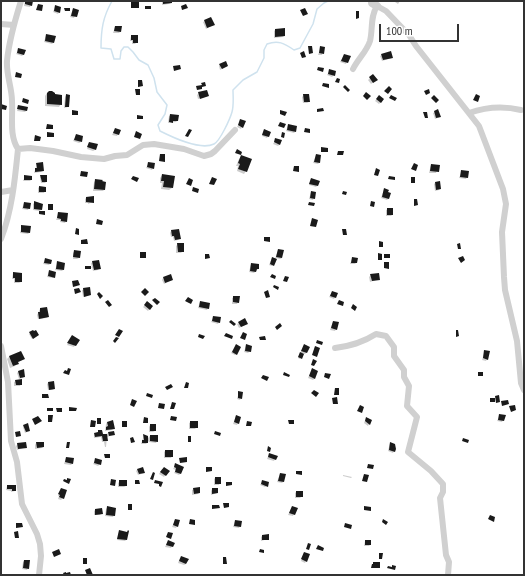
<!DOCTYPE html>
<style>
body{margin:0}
#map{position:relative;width:525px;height:576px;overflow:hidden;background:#fff;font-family:"PT Sans Narrow",sans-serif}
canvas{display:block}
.frame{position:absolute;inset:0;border:2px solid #333;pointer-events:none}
.scale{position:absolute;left:379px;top:24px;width:80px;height:18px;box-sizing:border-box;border:2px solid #333;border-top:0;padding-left:5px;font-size:12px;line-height:14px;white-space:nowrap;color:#333;-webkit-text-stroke:3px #fff;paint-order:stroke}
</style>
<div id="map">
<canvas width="525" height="576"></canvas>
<div class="frame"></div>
<div class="scale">100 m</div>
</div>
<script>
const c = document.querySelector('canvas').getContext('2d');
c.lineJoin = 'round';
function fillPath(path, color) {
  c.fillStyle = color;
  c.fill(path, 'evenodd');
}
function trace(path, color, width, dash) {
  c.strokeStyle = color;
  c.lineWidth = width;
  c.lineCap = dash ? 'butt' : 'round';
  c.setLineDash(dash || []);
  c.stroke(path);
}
fillPath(new Path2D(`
 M25,1H32L31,5L30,7L24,6Z
 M162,1H171V3L169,4L162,5Z
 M396,1H400L398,4L395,2Z
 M55,7L59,12L58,14L53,12Z
 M73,9L77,11L74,18L70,17Z
 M211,18L213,25L206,29L203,22Z
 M115,27L120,32L119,33H113Z
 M275,30L284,36L283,37L274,38V31Z
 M46,35L53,43L52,44L44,42Z
 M131,36L137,42L135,44H132V41H130Z
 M321,47L324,48L322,55H318Z
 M19,49L24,54L22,56L16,54Z
 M344,55L349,57L346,64L340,62Z
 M382,55L392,58L382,61L380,56Z
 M220,64L227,66L220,70L219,66Z
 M330,70L334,75L332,77L327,75Z
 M373,75L376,80L371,84L368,80Z
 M47,93L61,104L59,107L45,106V96Z
 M199,93L208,96L198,99L197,95Z
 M66,95L68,107L64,108L65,97Z
 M304,95L309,102L307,103H303L302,97Z
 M379,96L383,100L379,104L375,101Z
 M19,106L27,108L26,111L25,112L17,111Z
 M435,112L440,117L435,119L433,113Z
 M171,115L177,121L176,122L168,123L169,116Z
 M241,120L242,127L241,129L237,127Z
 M288,125L295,132L294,133L286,131Z
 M115,129L120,130L117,136L112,135Z
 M263,132H270L267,138L262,136Z
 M76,135L81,142L79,143L73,141Z
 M276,139L280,144L278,146L273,144Z
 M89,143L95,150L93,151L87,149Z
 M316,155L319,163L318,164L313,163Z
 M241,157L246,171L244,174L237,171L238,166H236L239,159Z
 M149,163L153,168L152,170L146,168Z
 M37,164L43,171L41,172L34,173Z
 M431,165L439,166L436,173H429Z
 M462,171L467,177L466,179L459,178Z
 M162,175L172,188L169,190L161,189L162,183H160V178Z
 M25,176L31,177V180L30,181H23Z
 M41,176L46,182L45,183H41L40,177Z
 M311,179L317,186L316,187L309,185Z
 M96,180L104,190L103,191H93L94,182Z
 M435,183L440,189L439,190L435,191L434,184Z
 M39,187L45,188V191L44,193H38V188Z
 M384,189L389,198L387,200L381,198Z
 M311,192L314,198L313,200L309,199Z
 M86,198L93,202L88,204V203H85V199Z
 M35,202L41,209L40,211L33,210V204Z
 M24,203L29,208L28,210L22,209Z
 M388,209L392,215L391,216H386V210Z
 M59,213L66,221L65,223L60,222V220H56Z
 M22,226L29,233L28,234L20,233Z
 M171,231L180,238L178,240L174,241L173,237H171L170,233Z
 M178,244L183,251L181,253H176V246Z
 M278,250L282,258L280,259L276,258L273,265L272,266L269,265L271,260L272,258L275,259Z
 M75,251L79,258L77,259H73V253Z
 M45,259L50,264L49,265L43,264Z
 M352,259L356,263L355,264H350Z
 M58,262L63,270L62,271L55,270Z
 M93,262L99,268L98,270L93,271L92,267L90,269H85V267H92L91,263Z
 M251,264L258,269L254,273L249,272Z
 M49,271L54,277L53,278L47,277Z
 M13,273L21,282L19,283H14V279H12Z
 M371,275L379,279L370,282L369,277Z
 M163,278L172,280L164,284L162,280Z
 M89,288L90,295L83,297L82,290Z
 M332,292L335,297L334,299L329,297Z
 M234,297L238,302L237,304H232V298Z
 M148,302L152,306L148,311L143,307Z
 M200,302L208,308L207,310L198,308Z
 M40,309L48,317L46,318L38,319L37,315Z
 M214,317L219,322L218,324L211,322Z
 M245,320V325L239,328L237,324Z
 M333,322L336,329L335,331L330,330Z
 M30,333L37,336L32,339L29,334Z
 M71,338L75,345L74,347L67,345Z
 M236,345L237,354L235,355L231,353Z
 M246,345L250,351L248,353L244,352Z
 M304,345L308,347L306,353L305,354H303L300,359L298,358Z
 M485,351L487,359L486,361L482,360Z
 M21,352L24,359L17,363L15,366L10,368L7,359L9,357Z
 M312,369L315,378L313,380L308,378Z
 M19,371L24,376L23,378L19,379L17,373Z
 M16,381L21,384L20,386H14V382Z
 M48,383L54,389L52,390H48L47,384Z
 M239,392L241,398L240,400L237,399Z
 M500,415L505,416L502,422L497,421Z
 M236,416L238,423L237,425L233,424Z
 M366,418L371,420L368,426L364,423Z
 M107,422L114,428L112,430L105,431L106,424Z
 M191,422L197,427L195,429H189V423Z
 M24,425L29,431L25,433L23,427Z
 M150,425L155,431L153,432H149V427Z
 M113,432V435L107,437L106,447H105L104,442H102L101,437L94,438V435L95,434L102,435Z
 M144,435L147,439L150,436L157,441L156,443L149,442V441L146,444H141Z
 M36,443L43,447L42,448L35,449V445Z
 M390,443L394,451L393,453L388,451Z
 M18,444L26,447L17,450L16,446Z
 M165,451L172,456L171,458H164V452Z
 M269,454L276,457L274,461L267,459Z
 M66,458L73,463L71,465L64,464Z
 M96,459L100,464L98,466L93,464Z
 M176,464L180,474L179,475L174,473L176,470L173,469Z
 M138,469L144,473L138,475L136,471Z
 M162,469L168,471L164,477L159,474Z
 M280,474L283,482L282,483L277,482Z
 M343,476V475L352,477L351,478Z
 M215,478H220V483L219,485H214V479Z
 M120,481L126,486L124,487H118V483Z
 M263,481L267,486L265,487L260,485Z
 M7,486H15V491L11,492V491L6,490Z
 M61,489L63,498L61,500L58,499L59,496H58Z
 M194,489L199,493L198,494L192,495V490Z
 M212,489L217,493L211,495V491Z
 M296,492L302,496L300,498H295V493Z
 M292,507L296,509L293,516L288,515Z
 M107,508L114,515L113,517L105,516L106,509Z
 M95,510L102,513L100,515H94V511Z
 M175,520L177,526L176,528L172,527Z
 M235,521L240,526L239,528L233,527Z
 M119,532L126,540L125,541L117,540Z
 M262,536L268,539L261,541V537Z
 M365,541L370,545L369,546H364Z
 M167,543L172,546L171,548L165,547Z
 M304,553L306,561L305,563L301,561Z
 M180,558L186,564L184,565L178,563Z
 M24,561L28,568L27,570L22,569L23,562Z`), '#0003');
trace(new Path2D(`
 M112,1C103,17 101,29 101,48L111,49L114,59H120L121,51L124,47H128L133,52L139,60L148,65L154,78L157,92L167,105L165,114L158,125L160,131C172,137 200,151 214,144C220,141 230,119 232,112C234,105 233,96 233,90L243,80L257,72L264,58V50L267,44C278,40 284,43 294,50L300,48L313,24L317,9L324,3L328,1`), '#cfe2ee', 1.5);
fillPath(new Path2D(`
 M25,1H33L32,6L25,4Z
 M163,1H172V3L163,4Z
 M131,2H139V8H131Z
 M38,4L43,5L42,11L36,10Z
 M186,4L188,8L182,10L181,6Z
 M55,5L61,7L60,13L54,11Z
 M145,6H151V9H145Z
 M64,8H70V11H65Z
 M73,8L79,10L77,17L71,16Z
 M305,8L308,14L303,16L300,10Z
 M356,11H359V18L356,19Z
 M211,17L215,25L207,28L204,20Z
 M115,26H122L121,32L114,31Z
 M285,28V36L275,37V29Z
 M46,34L56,36L54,43L45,41Z
 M131,35H138V43H133V40H131Z
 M308,46H312L313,53L309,54Z
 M320,46L325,47L324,54L319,53Z
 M18,48L26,50L24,55L17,53Z
 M304,51L306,57L302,58L300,53Z
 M391,51L393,58L383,60L381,54Z
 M344,54L351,56L348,63L341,61Z
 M226,61L228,66L222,69L219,64Z
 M180,65L181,69L174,71L173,66Z
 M318,67L324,68L323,72L317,70Z
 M329,69L336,71L335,76L328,74Z
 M16,72L22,74L21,78L15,77Z
 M373,74L378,80L373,83L369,77Z
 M337,78L340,79L339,83L335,82Z
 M138,80H142L143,86L138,87Z
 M205,82L206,86L202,87V89L197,90L196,86L202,85L201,83Z
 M323,83L329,84V88L322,86Z
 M345,85L350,90L348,92L343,87Z
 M389,86L392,89L388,94L384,91Z
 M135,89H140V95H136Z
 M429,89L430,93L426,95L424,91Z
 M207,90L209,96L200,99L198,92Z
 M49,91H52L55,93V94L62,95V105L47,104V93Z
 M366,92L371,96L367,100L363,96Z
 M66,94L70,95L69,107H65Z
 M303,94H309L310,102H304Z
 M476,94L480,96L478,102L473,100Z
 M379,95L384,99L381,103L376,99Z
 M391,95L397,98L395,101L389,98Z
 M434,95L439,100L436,103L431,98Z
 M23,98L29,100L28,104L22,102Z
 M1,104L7,106L6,110L1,109Z
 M18,105L28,107L27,111L17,109Z
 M323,108L324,111L317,112V109Z
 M438,109L441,117L436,118L434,111Z
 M72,110L78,111V115H72Z
 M280,110L287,112L285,116L280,114Z
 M423,112H427L428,118H425Z
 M170,114L179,115L178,121H173V123L169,122Z
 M137,115L143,116V119H137Z
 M240,119L246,121L243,128L238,125Z
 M280,122L286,124L284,128L278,126Z
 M47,124L53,125V129H46Z
 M288,124L297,126L296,132L287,130Z
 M115,128L121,130L119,135L113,133Z
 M305,128L310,129V133L304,132Z
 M189,129L192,130L188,137L185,136Z
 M264,129L271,132L269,137L262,135Z
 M136,131L142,134L140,139L134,137Z
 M47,132L54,133V137H47Z
 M282,132L285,133L284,138L281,137Z
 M76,134L83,136L82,142L74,140Z
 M35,135L41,137L40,141H34Z
 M275,138L282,140L280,145L274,142Z
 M89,142L98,144L96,150L87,147Z
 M321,147L328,148V152H321Z
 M237,149L242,152L241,155L235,153Z
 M338,151H344L343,155H337Z
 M160,154H165V162L159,161Z
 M316,154L321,155L320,163L314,162Z
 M241,155L252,159L247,172L238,169L240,164L238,163Z
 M43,162L44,171L35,172V168H37L36,163Z
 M148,162L155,163L154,169L147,167Z
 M414,163L418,165L416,171L411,169Z
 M431,164L440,165L439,172L430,171Z
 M294,166H299V172L293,171Z
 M376,168L380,170L378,176L374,175Z
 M461,170L469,171L468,178L460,177Z
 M81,171L88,172L87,177L80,176Z
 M162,174L175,176L173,188L163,187L164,181H161Z
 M24,175L32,176V180H24Z
 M40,175H47V182H42Z
 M133,176L139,178L137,182L131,179Z
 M389,176L395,177V180L388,179Z
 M212,177L217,179L214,185L209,184Z
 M411,177H415V183H411Z
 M189,178L193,180L191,186L186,184Z
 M311,178L320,181L318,186L309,184Z
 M95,179L103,180L102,181L106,182L105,190L94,189Z
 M440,181L441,189L436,190L435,182Z
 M39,186L46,187V192H39Z
 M193,187L199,189L198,193L192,191Z
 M384,188L389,190L388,192L391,193L389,199L382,197Z
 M311,191L316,192L315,199L310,198Z
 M343,191L347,192L346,195L342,194Z
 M94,196V203L86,202V197Z
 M414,199H417L418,205L414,206Z
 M34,201L43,204L42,210L34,209Z
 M371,201L375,202L374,207L370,206Z
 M24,202L31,203L30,209L23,208Z
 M309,202L315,203L314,206L308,205Z
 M48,204H53V210H48Z
 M387,208H393V215H387Z
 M39,211H45V215L39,214Z
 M58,212L68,213L67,222L61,221V219L57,218Z
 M312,218L318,220L316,227L310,226Z
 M97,219L103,221L102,225L96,224Z
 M21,225L31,226L30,233L21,232Z
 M76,228L79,229V235L75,234Z
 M179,229L181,239L175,240L174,236H172L171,230Z
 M342,229H346L347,235H343Z
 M264,237H270V242L264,241Z
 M87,239L88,244H81V240Z
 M379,241L383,242V247H379Z
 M177,243H184V252H178Z
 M460,243L461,249H458L457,244Z
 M278,249L284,250L282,258L276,257Z
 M74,250L81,251L80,258L73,257Z
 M140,252H146V258H140Z
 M378,253L382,254V260H378Z
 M205,254H209L210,258L205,259Z
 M384,254H390V258H384Z
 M463,256L465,260L461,263L458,258Z
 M272,257L277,259L274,266L270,264Z
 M352,257L358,258L357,263H351Z
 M45,258L52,260L51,264L44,263Z
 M99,260L101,269L94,270L92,261Z
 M57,261L65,263L64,270L56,269Z
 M384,262H389V269L384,268Z
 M251,263L259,264V269H257L256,272L250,271Z
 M85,266H91V269H85Z
 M49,270L56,272L55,278L48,276Z
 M13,272L22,273V282H15V278H13Z
 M379,273L380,280L372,281L370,274Z
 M171,274L173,280L165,283L163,277Z
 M272,274L276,276L275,279L270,277Z
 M285,276L289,277L287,282L283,281Z
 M78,280L80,285L73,287L72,281Z
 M274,285L279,287L278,290L273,287Z
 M90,287L91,295L84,297L83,288Z
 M79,288L81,292L75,294L74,289Z
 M145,288L149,292L145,296L141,292Z
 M268,290L270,297L266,298L264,292Z
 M332,291L338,293L336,298L330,296Z
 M99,292L103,296L100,299L97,294Z
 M233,296H240L239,303L233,302Z
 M188,297L193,300L191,304L185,301Z
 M155,298L160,302L157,305L152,300Z
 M108,300L112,305L109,307L105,302Z
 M339,300L344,302L343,306L337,304Z
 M147,301L153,306L150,310L144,305Z
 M200,301L210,303L209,309L199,307Z
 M353,304L357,307L355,311L351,308Z
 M47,307L49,317L39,319L38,312H40V308Z
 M213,316L221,317L220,323L212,321Z
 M245,318L248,324L241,327L238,322Z
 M231,320L236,324L234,326L229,322Z
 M333,321L339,322L337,330L331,328Z
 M280,323L282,326L277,330L275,327Z
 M119,329L123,331L119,337L115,335Z
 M33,330L34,331L36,330L39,335L33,339L29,332Z
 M456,330H458L459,336L456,337Z
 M243,332L247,334L245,340L240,338Z
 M226,333L233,336L232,339L224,336Z
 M199,334L205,336L203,339L198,337Z
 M72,335L80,340L76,346L67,343Z
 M265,336L266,340H260L259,337Z
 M116,337L119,338L115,343L113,341Z
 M317,340L323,342L322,345L316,343Z
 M236,344L241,347L237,355L232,352Z
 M246,344L252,346L251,352L245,351Z
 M304,344L310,347L307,353L301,351Z
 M315,346L320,348L317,357L312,355Z
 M484,350L490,351L488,360L483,358Z
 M21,351L25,359L18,362L19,364L13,366L9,356Z
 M300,352L304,354L302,359L298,357Z
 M313,359L317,361L314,366L311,365Z
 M68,368L71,369L69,375L63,373L65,370L67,371Z
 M312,368L318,371L315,379L309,376Z
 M24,369L25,377L20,378L18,371Z
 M284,372L290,375L289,377L283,375Z
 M478,372H483V376H478Z
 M325,373L331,374L329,379L324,377Z
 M263,375L269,377L267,381L261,378Z
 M22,379V385H16L15,380Z
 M54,381L55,389L49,390L48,382Z
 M186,382L189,383L188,388H184Z
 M171,384L173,387L167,390L165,387Z
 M335,388H339V395H334Z
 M314,390L319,393L316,397L311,393Z
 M238,391L243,392L242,399L238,398Z
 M147,393L153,395L152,398L146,396Z
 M42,394H48L49,398H42Z
 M499,395L500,402L496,403L495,396Z
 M337,397L338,404H333L332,398Z
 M490,398H495V402H490Z
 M132,399L137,401L134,407L130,405Z
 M508,400L509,404L502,406L501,401Z
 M172,402L176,403L174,409H170Z
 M159,403L165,404L164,409L158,408Z
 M360,405L364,407L362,413L357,411Z
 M515,405L516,410L511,412L509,406Z
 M69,407L77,408L76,411H69Z
 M47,408H53V411H47Z
 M56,408H62V412H57Z
 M499,414L506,415L504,421L498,420Z
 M48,415H53L52,422H48Z
 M236,415L241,417L239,424L234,422Z
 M38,416L42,421L35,425L32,419Z
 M171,416L177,417L176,421L170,420Z
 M144,417L148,418V423H143Z
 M366,417L372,420L370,425L365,421Z
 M97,418H101V424H97Z
 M91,420L96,421L95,427H90Z
 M113,420L115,429L106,430V427L108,426L107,422Z
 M288,420H294V424H289Z
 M122,421H127V427H122Z
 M190,421H198V428H190Z
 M247,421L252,422L251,426H246Z
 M28,423L30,431L26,432L23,425Z
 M150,424H156V431H150Z
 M98,430H102L103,434H107L108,441H103L102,436L95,437L94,433L98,432Z
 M20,431L21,436L16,437L15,432Z
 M114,431L115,435L109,436L108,432Z
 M215,431L221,433L220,436L214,434Z
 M143,434L148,436V443H142V440H144Z
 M150,435H158V442L150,441Z
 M188,436H191V442H188Z
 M133,437L135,442L131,443L130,438Z
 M463,438L469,440L468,443L462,441Z
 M26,442L27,448L18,449L17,443Z
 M36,442H44V447L37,448Z
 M67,442H70L69,448H66Z
 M390,442L395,444L396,449L395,452L389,450Z
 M268,446L271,448L270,452L267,451Z
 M165,450H173V457H165Z
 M269,453L278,456L276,460L268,457Z
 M104,454H110V458H105Z
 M66,457L74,458L73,464L65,462Z
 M187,457V462L180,463L179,458Z
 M95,458L102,460L101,465L94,463Z
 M175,463L184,467L181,474L175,472L176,468L174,467Z
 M368,464L374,465L373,469L367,468Z
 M143,467L145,473L139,474L137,469Z
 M164,467L170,471L166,476L160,472Z
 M206,467H212V471L206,472Z
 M296,471H302V475L296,474Z
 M153,472L155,473L153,480L150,479Z
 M280,473L286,474L284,482L278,481Z
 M364,474L369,475L367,482L362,481Z
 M215,477H221V484H215Z
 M67,478L71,479L69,484L63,481L64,479L67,480Z
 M111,479L116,480L115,486L110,485Z
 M119,480H127V486H119Z
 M135,480H139L140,484H135Z
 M155,480L163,482L161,487L159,486V484L154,483Z
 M262,480L269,482L268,487L261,484Z
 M226,482H232V485L226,486Z
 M7,485H16V491H12V489H7Z
 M200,487V493L194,494L193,488Z
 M61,488L67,490L64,499L59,497L60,495L58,494Z
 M212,488H218V493L212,494Z
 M296,491H303V497H296Z
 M223,503H229V507L224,508Z
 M128,504H132V510H128Z
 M212,505H219L220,508L212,509Z
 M107,506L116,508L115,516L106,515Z
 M292,506L298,508L295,515L289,513Z
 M364,506L371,507V511L364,510Z
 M102,508L103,514L95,515V509Z
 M490,515L495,517L494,522L488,519Z
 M175,519L180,520L178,527L173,525Z
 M190,519L195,520V525L189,524Z
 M383,519L388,522L386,525L382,522Z
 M235,520L242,521L241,527L234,526Z
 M16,523H22L23,527L16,528Z
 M345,523L352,525L351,529L344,527Z
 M119,530L127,532L128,530L129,531L127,540L117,539Z
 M18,531L19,538H15L14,532Z
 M168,532L173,533L171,539L166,537Z
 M269,534V540H262V535Z
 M168,540L175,543L173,547L166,545Z
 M365,540H371V545H365Z
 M308,543L311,544L309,550L306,549Z
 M318,545L324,548L323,551L316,549Z
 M59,549L61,554L54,557L52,552Z
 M260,549L264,550V553L259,552Z
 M304,552L310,554L307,562L301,559Z
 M379,553H383L382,559H379Z
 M181,556L189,559L186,564L179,561Z
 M223,557H226L227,564H223Z
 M83,558H87V564H83Z
 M24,560H30L29,569L23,568Z
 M373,562H380V568H371L372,564H373Z
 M392,565L396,566L395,570L387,568L388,566L392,567Z
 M90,568L93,575H87L85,570Z
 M66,572V573L70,572L71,575H64L63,573Z`), '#1a1a1a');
trace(new Path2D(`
 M1,24L14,25
 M353,69C358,59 367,51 370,41C373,29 370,17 377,6L386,11L409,35L416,46L479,126L503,189L506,204L502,232L504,277L505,290L517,341L521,383L524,390
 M469,113C486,107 504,106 521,110
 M18,149C9,135 13,117 12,101C12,88 6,74 7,61C9,41 15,20 21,1
 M1,192L13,190
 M1,239C12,211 15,179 18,149L30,148L53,151L81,157L104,159L115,156L127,155L143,145L154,144L184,149L204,156L211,154L215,151L235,130
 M1,346L8,382L11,441L17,462L22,504L37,534L40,544L41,556L39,575
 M335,348C350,346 362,343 376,334L386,336L394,347V356L404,370V377L409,386L407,406L417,417L408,452L431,471L443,484V492L440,498L446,555L449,562L448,575`), '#d0d0d0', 6);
trace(new Path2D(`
 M372,1V3L377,6`), '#d0d0d0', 8);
</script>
